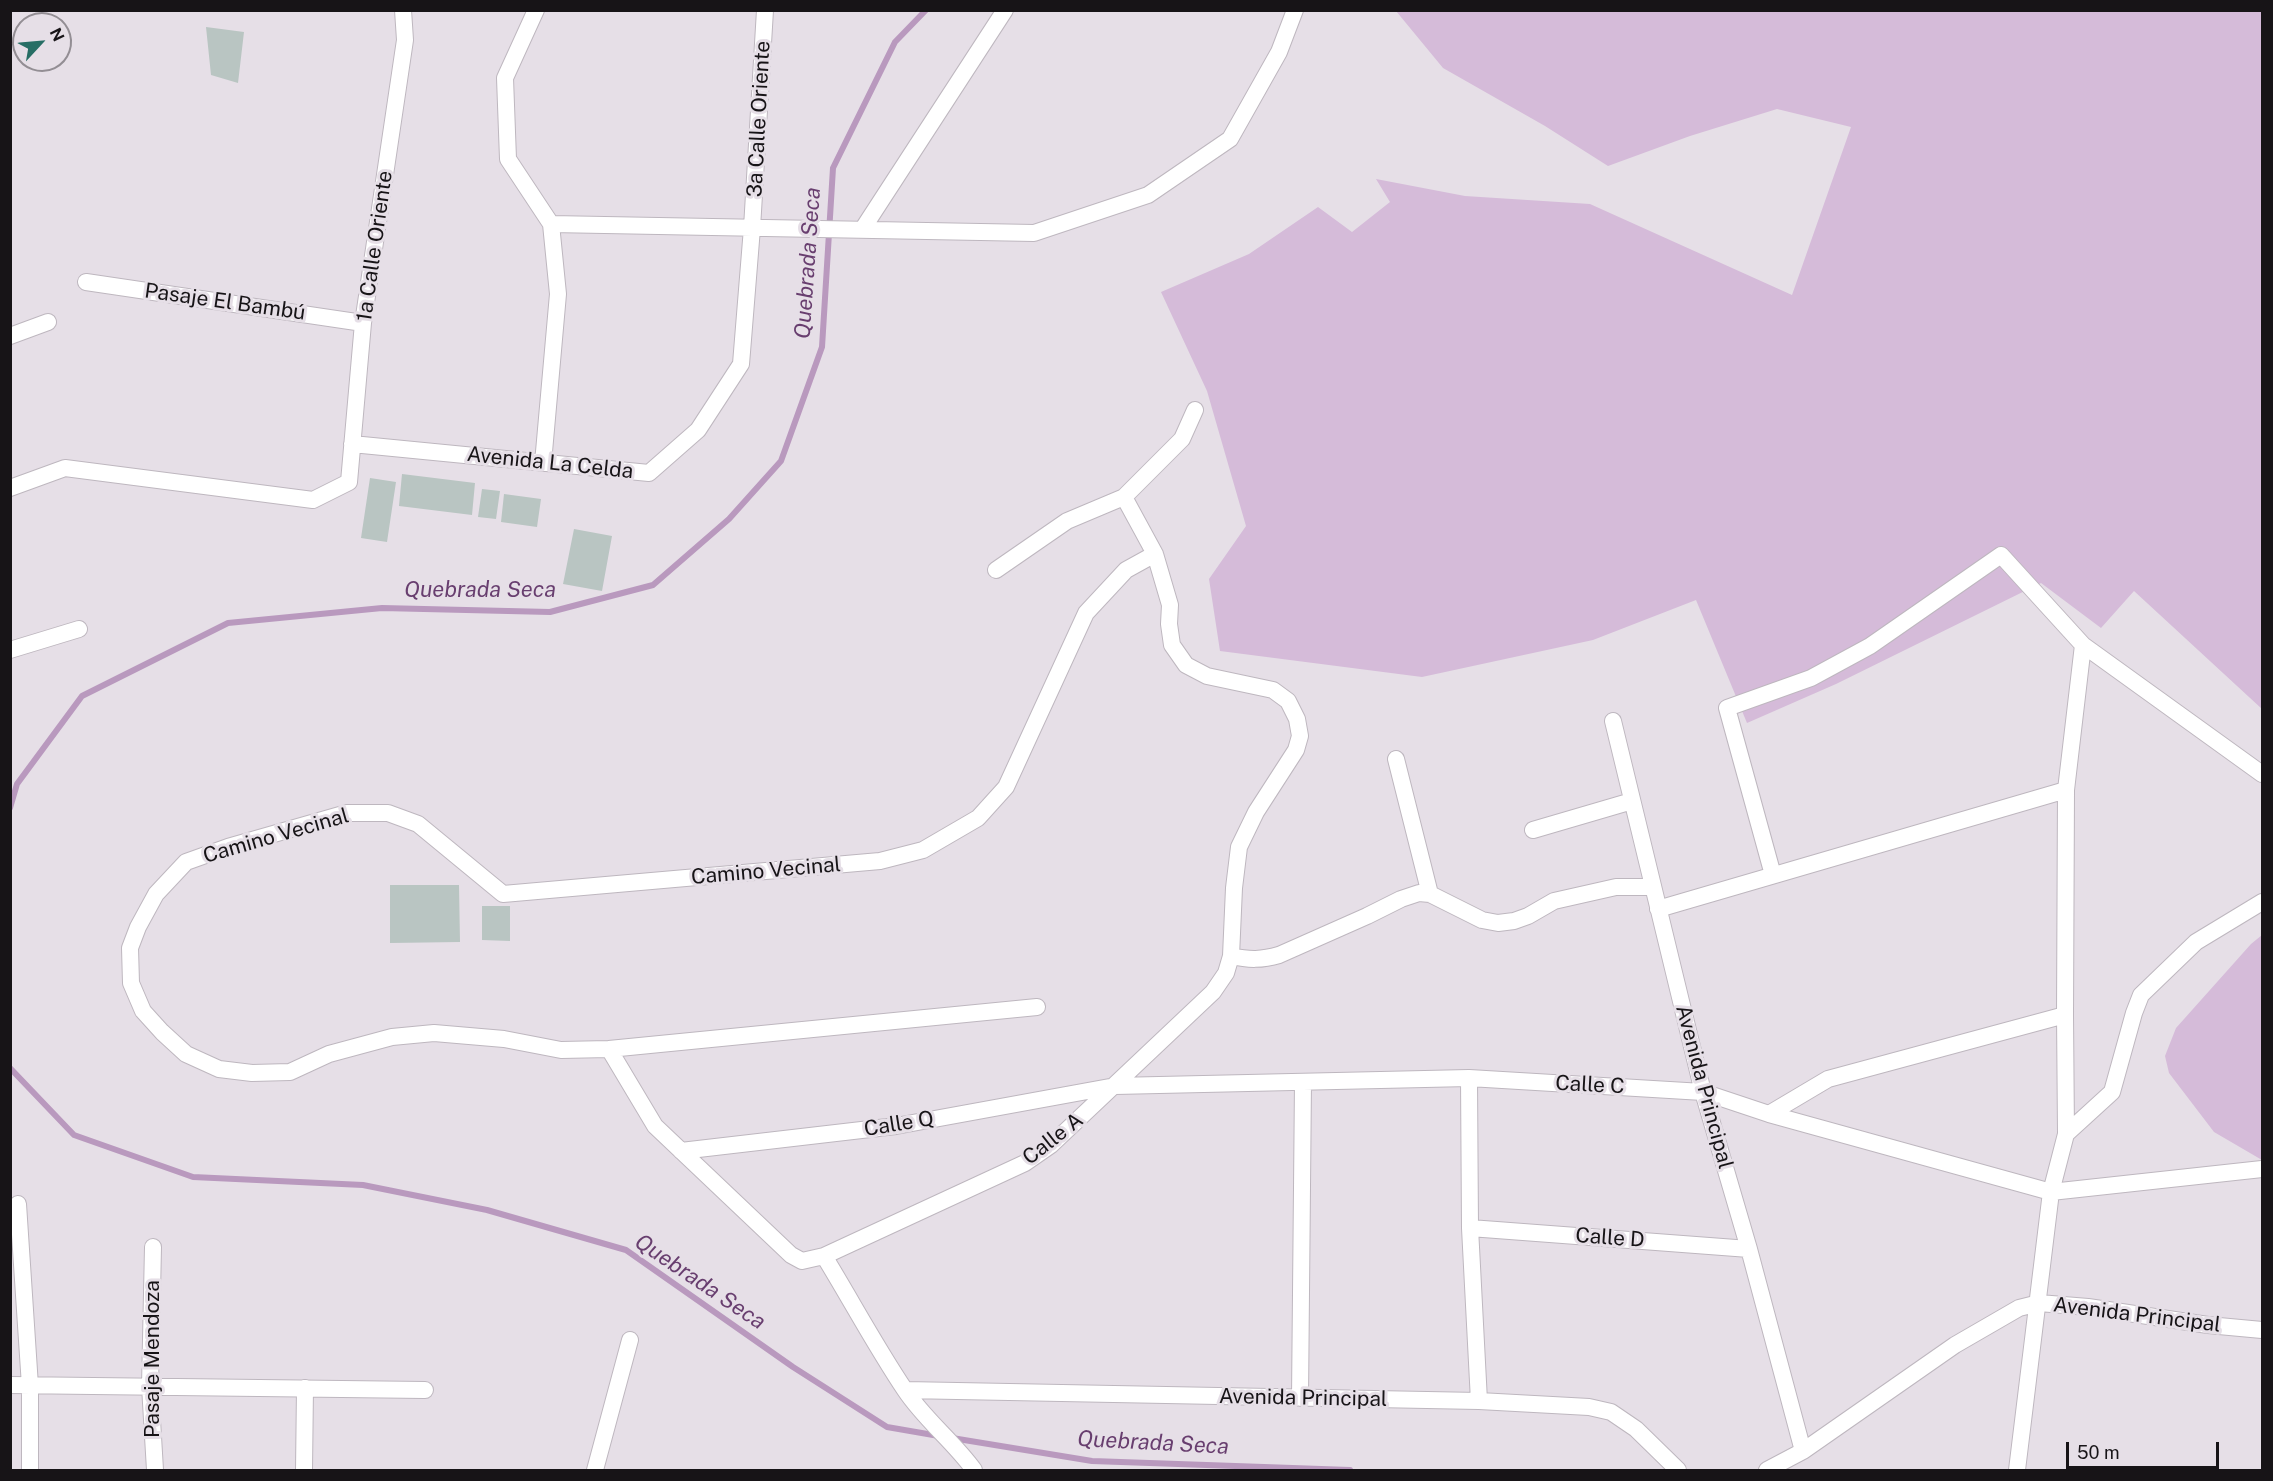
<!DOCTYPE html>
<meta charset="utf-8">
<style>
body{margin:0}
#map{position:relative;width:2273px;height:1481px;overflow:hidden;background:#e6dfe7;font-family:"Public Sans",sans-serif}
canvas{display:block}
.frame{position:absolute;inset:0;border:12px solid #171417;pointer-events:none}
.north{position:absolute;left:12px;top:12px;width:60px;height:60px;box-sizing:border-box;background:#e6dfe7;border:2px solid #938e94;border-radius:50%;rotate:64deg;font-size:16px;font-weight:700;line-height:24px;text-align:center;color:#171417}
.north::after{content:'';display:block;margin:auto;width:21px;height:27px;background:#276e65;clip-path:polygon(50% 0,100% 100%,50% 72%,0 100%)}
.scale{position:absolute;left:2066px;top:1442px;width:153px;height:27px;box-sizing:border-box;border:3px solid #171417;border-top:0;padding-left:8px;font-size:18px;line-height:21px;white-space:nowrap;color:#171417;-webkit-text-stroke:4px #e6dfe7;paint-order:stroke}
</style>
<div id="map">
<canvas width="2273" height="1481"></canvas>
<div class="frame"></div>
<div class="north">N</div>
<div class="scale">50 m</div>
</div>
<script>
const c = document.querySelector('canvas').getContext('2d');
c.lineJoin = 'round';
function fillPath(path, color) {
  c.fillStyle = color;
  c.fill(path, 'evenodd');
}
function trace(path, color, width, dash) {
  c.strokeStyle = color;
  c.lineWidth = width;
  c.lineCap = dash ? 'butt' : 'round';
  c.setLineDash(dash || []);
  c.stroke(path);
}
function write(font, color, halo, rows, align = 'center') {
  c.font = font + ' "Public Sans",sans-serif';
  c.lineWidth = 6;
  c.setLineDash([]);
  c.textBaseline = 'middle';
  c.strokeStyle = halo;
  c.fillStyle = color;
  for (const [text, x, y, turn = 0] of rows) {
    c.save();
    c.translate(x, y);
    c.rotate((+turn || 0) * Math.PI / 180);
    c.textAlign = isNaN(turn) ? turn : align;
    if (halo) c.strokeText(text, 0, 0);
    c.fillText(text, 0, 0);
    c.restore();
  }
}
fillPath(new Path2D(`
 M1396,11H2262V709L2134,591L2101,628L2041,583L1836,684L1747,723L1696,600L1593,640L1422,677L1220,651L1209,579L1246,526L1207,391L1161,292L1249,254L1318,207L1352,232L1390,202L1376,179L1465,196L1590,204L1792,295L1851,127L1777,109L1690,136L1608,166L1545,126L1443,68Z
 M2262,935V1160L2214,1132L2169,1073L2165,1056L2176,1028L2251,944Z`), '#d5bbd9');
trace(new Path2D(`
 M10,808L17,784L82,696L228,623L382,608L550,612L653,585L729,519L781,461L822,347L833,168L895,42L926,10
 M10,1068L74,1135L193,1177L363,1185L487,1210L626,1250L793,1367L887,1427L939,1436
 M952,1438L1092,1461L1350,1470`), '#b999be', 6);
fillPath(new Path2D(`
 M206,27L244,32L238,83L211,75Z
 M402,474L475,483L472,515L399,506Z
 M370,478L396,482L387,542L361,538Z
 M482,489L500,491L496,519L478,517Z
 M504,494L541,499L537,527L501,522Z
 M574,529L612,536L602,591L563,584Z
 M390,885H459L460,942L390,943Z
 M482,906H510V941L482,940Z`), '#b9c5c2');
const minor = new Path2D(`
 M536,10L505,78L508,159L551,224L558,294L543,463
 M551,224L1034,233L1148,195L1230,139L1279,52L1295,10
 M862,230L1005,10
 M86,282L363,323
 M10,336L48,322
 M352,444L649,473L698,430L741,364L752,228L765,10
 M10,488L65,468L313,500L349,482L363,323L405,40L403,10
 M1124,497L1155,554L1170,605L1169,624L1172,645L1186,665L1207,676L1273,690L1288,701L1297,719L1300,736L1296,750L1256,812L1239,847L1234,888L1231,956L1226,973L1213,992L1051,1145L1025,1163L824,1256L802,1261L791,1255L655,1126L609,1049L561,1050L504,1039L434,1033L392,1037L329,1054L290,1072L252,1073L219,1069L186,1054L162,1032L143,1011L131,983L130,948L138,927L156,894L186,862L228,847L347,813H388L418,824L503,894L880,861L923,850L978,818L1006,787L1086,613L1126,570L1155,554
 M996,570L1067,521L1124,497L1182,439L1195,410
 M10,650L79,629
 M1613,721L1703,1092L1749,1249L1803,1451
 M1396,759L1430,894
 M1533,830L1632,801
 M1773,875L1727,708L1811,678L1870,646L2001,555L2083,645L2262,774
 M1658,909L2066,790
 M1231,956C1249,960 1262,960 1279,955L1367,916L1401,899L1419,893L1430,894L1482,920L1498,923L1514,921L1528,916L1554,901L1616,887H1652
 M609,1049L1037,1007
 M1469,1078L1470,1228L1479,1401
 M1769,1114L1828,1079L2065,1015L2066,790L2083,645
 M2066,1134L2112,1092L2134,1013L2141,995L2196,942L2262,902
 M681,1151L896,1126L1115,1086L1469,1078L1703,1092L1769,1114L2051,1192L2262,1169
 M18,1204L30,1386V1470
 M1470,1228L1749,1249
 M153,1247L150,1386L155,1470
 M824,1256C851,1300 876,1347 905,1390C925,1420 953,1441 974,1470
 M10,1385L425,1390
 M905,1390L1479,1401L1589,1407L1611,1412L1636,1429L1678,1470
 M1300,1398L1303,1082
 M304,1470L305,1388
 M595,1470L630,1340
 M1767,1470L1803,1451L1955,1345L2019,1308L2039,1303L2088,1307L2208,1325L2262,1330
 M2017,1470L2051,1192L2066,1134L2065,1015`);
trace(minor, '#beb7bf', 18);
trace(minor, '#fff', 16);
write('21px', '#171417', '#e6dfe7', [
 ["3a Calle Oriente",759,119,-87],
 ["1a Calle Oriente",375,246,-82],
 ["Pasaje El Bambú",225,302,8],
 ["Avenida La Celda",550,463,6],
 ["Camino Vecinal",276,836,-16],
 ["Camino Vecinal",766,871,-5],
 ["Calle C",1590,1085,3],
 ["Avenida Principal",1704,1087,75],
 ["Calle Q",899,1124,-9],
 ["Calle A",1053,1139,-38],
 ["Calle D",1610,1238,4],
 ["Avenida Principal",2137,1315,7],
 ["Pasaje Mendoza",153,1359,-90],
 ["Avenida Principal",1303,1398,1]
]);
write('italic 22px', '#683e6f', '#e6dfe7', [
 ["Quebrada Seca",808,263,-86],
 ["Quebrada Seca",480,590],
 ["Quebrada Seca",700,1282,34],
 ["Quebrada Seca",1153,1443,3]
]);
</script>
